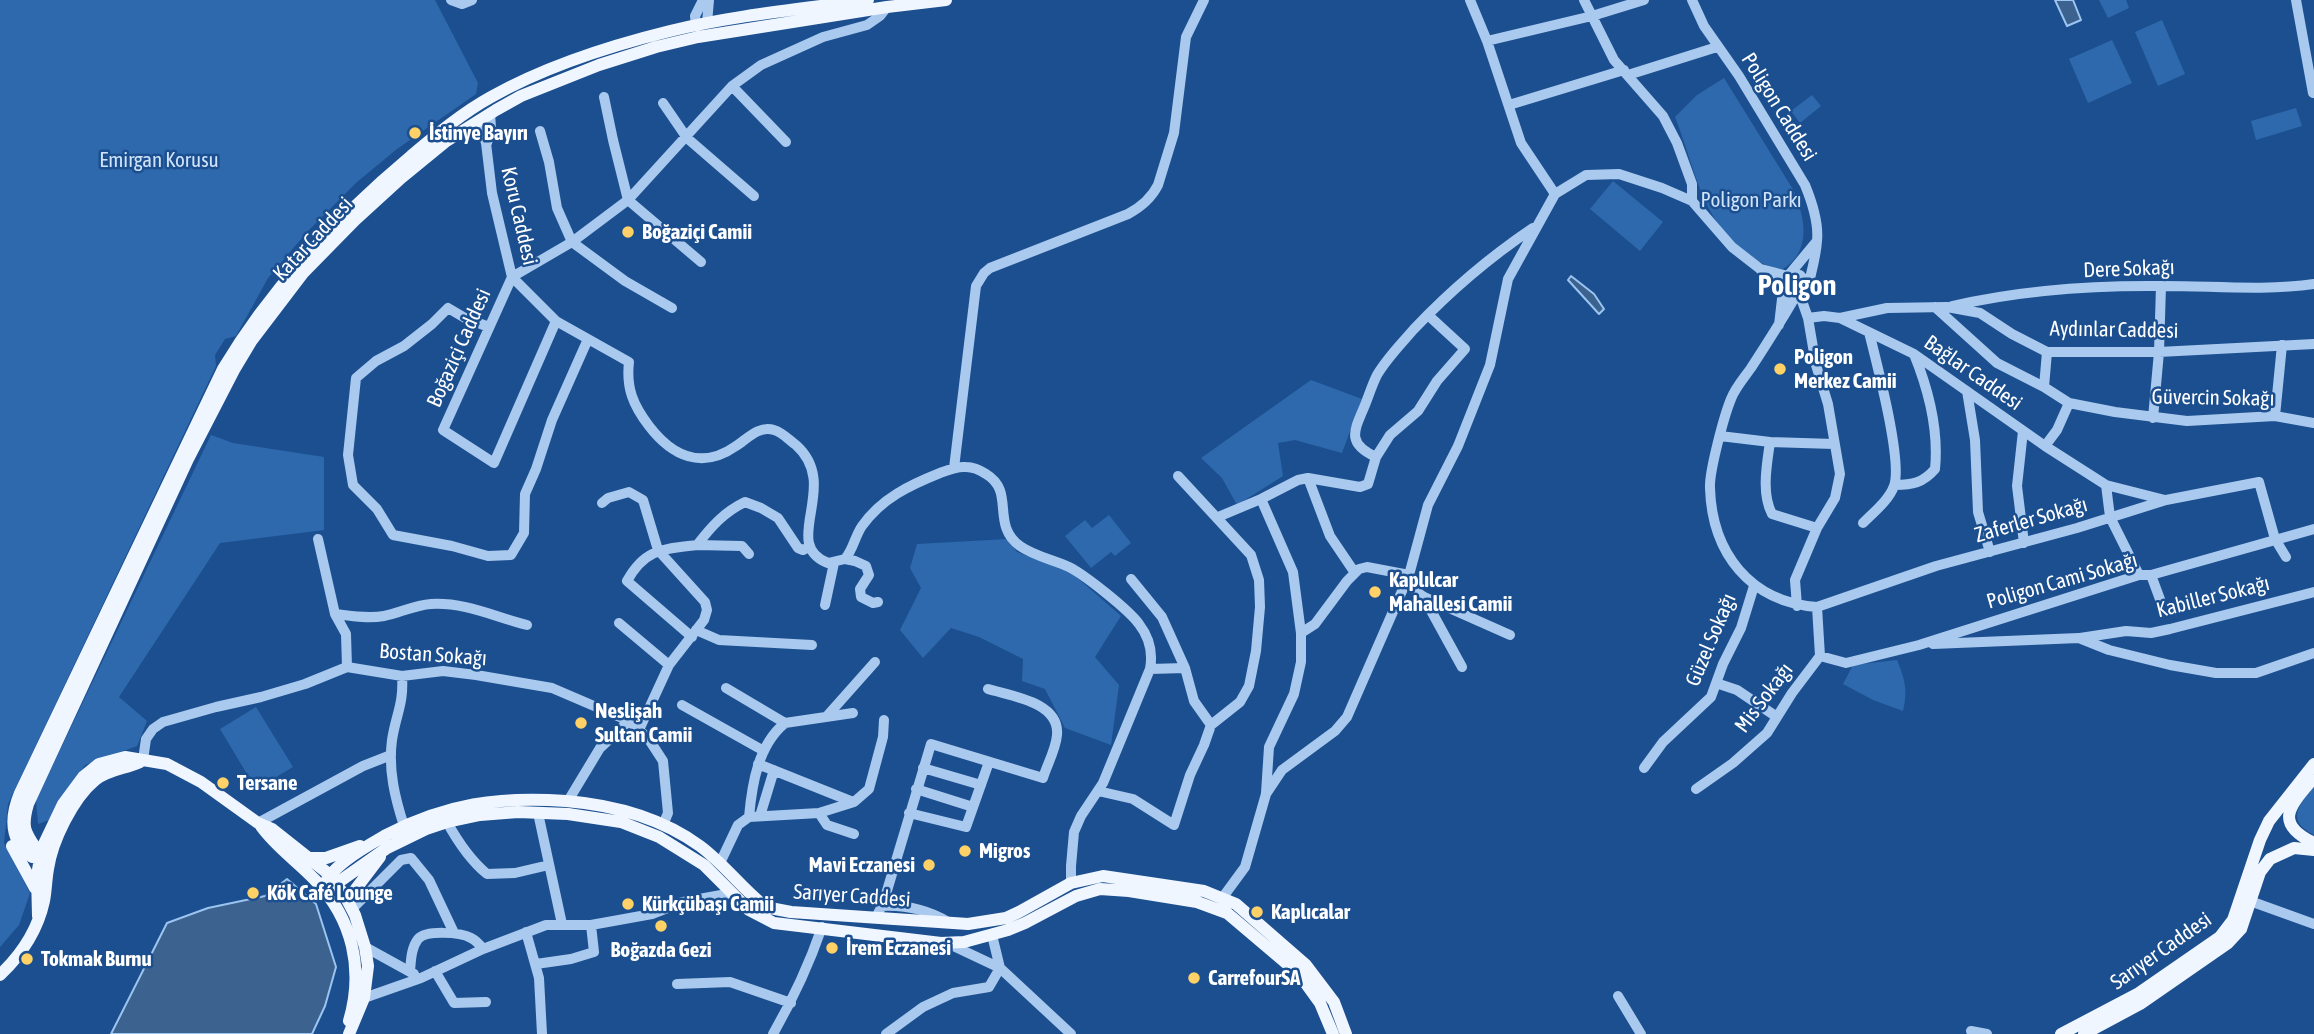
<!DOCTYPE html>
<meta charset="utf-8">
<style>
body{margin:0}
canvas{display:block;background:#1b4f8f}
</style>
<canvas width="2314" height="1034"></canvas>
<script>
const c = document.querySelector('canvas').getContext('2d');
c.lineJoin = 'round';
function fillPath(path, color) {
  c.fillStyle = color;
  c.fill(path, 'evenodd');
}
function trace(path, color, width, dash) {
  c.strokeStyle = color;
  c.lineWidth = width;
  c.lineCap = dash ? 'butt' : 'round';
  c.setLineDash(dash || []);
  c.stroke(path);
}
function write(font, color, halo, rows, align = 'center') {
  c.font = font + ' "Asap Condensed",sans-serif';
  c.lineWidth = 5;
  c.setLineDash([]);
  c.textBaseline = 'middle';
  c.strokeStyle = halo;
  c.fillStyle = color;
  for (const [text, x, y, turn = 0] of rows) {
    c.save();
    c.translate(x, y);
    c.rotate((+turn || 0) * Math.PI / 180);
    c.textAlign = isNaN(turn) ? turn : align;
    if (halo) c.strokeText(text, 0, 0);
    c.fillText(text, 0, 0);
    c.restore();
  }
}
fillPath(new Path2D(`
 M0,0H435L478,83L476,94L397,149L357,182L307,232L268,278L236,336L225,339L215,355L216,366L8,804L4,843L30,893L19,925L0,947Z
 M2099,0H2126L2129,8L2108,18Z
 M2162,20L2185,74L2158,86L2135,32Z
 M2112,40L2132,83L2088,103L2069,59Z
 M1724,78L1794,191C1805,218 1812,251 1783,269C1772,269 1763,264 1753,258C1702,225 1696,170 1675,117L1697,95Z
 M1812,95L1821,106L1800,123L1791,111Z
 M2296,108L2302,126L2256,140L2251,121Z
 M1613,181L1663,222L1640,251L1590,209Z
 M1311,380L1362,399L1342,453L1295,440L1278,443L1283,476L1237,505L1222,478L1201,458Z
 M211,435L233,443L324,457V530L220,543L119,697L147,721L137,746L85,765L49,820L38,824L36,800Z
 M1109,515L1131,543L1115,556L1111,552L1091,568L1065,536L1085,520L1092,528Z
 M1008,539L1017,552L1072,573L1121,616L1095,657L1119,685L1111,745L1065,728L1045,689L1022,681L1023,659L979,637L951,628L923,658L900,630L921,588L910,568L917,544Z
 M1897,660C1905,679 1908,691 1903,711L1873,700L1843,684L1853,665Z
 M256,707L293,767L256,789L220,729Z
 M2314,786V835C2285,820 2299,805 2314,786Z`), '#2e69ad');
const water = new Path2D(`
 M2055,0H2073L2081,20L2067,26Z
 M1571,276L1594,294L1604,309L1599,314L1568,280Z
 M287,879L316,904L336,967L325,1006L312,1034H111L167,923L208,908L265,896Z`);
fillPath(water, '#3c6290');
trace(water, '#9cc4f0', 2);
trace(new Path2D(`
 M451,0L462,4L472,0
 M1470,0L1487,41L1521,143L1555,194
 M1584,0L1614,60L1663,116L1677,143L1692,184V201
 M1692,0L1704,26L1739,76L1805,185C1812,202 1819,222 1817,241C1816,258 1810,276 1807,292L1801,298L1790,299L1783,290V282L1817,241
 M2296,0L2313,93
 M707,23L709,0
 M696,25L695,16L703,0
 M1487,41L1592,16L1644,0
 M1628,75L1717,47
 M732,86L786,142
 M604,97L613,140L628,200L701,262
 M663,103L687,138L754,196
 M1509,105L1624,70
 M479,120L486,143L492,193L512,277L556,321L629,362C626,388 633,405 649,426C672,456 702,470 736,446C747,439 759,425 774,430C782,432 789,440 796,445C842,486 779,544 828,563L845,559C853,550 855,536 862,526C882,498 910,485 940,473C948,470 957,466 966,467C972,467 980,470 986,474C1016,492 990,524 1020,546C1034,556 1054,560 1069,567C1085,575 1129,610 1139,624C1149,637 1153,653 1150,669L1103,783L1081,816L1074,832L1071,866V883
 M540,131L549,162L557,208L572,242L625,281L672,308
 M487,143L491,128L490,113
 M1761,269L1788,276L1800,275L1807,283
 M1794,299C1780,323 1766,345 1751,368C1744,378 1735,388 1731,399C1724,416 1709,472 1710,488C1712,553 1750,602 1817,607L1936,566L2077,528L2166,500L2259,482L2275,539L2286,557
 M1952,306C2021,290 2094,285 2165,286C2214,286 2265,291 2314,284
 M1935,307L1997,363L2044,387L2069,403L2115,412L2187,421L2275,416L2314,423
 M1808,318L1824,316L1840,318L1914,354L2045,446L2106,485L2165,500
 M1840,318L1887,308L1947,307L1980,313L2012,334L2047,352H2159L2314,344
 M556,321L494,463L443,430L512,277L572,242L628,200L732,86L761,65L823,37L867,25L880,16L887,7
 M489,327L465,318L448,308L432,324L404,346L376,361L356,378L348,455L353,485L377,509L393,535L452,546L488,556L511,555L524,533L525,494L536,469L552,420L588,339
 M2044,387L2047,352
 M1967,391L1975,440L1978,512L1990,552
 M2275,416L2282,345
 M2153,418L2159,352L2161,286
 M2023,431L2017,486L2024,543
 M1720,436L1770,442L1834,444
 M1770,442C1767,464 1761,493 1772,514L1817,528
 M2045,446L2057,430L2069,403
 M1376,457L1390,435L1418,411L1437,381L1465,349L1428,315
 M954,468L976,286L984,273L990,268L1128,214C1141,207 1151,199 1158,185L1174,133L1186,37L1204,0
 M1178,476L1251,555L1259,580L1260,607L1256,651L1249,686L1240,702L1211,725
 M1308,478L1330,536L1355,573
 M1895,485C1912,485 1923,483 1935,469C1939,429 1929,391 1914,354
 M2106,485L2110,517L2139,575
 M1261,499L1293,572L1301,633V662L1294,694L1269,747L1266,793
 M602,503L608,498L629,492L643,500L658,550L705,602L707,610L704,620L669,665L639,730
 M1218,517L1261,499L1298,480L1308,478L1360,487L1368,484L1376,457C1346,443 1354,431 1365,405C1369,395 1372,385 1377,375C1387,358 1401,344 1414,329C1450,291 1490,257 1533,228
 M1863,523C1874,512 1889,500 1894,486C1903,461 1876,361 1869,332
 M318,539L335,614L346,634L347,667
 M697,545L742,546L749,554
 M845,559L855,561L866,566L869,575L860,589L861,597L873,603L878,602
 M2151,575L2161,602
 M1131,579L1162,617L1185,668
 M1423,596L1462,667
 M825,605L834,563
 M1797,606L1795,580L1817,528L1835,498L1840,474L1828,404L1816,365L1808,318L1801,298
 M335,614C351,616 368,619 384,616C399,613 415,605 431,604C465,602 495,617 527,625
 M619,623L669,665
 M696,630L719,640L812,645
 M1301,633L1315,624L1347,581L1359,569L1367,567L1409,575L1412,587L1422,596L1510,635
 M692,637L627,581C645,548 664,549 697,545C711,527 724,512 745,502L761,508L778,518L798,548L803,550L809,547
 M2080,638L2126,631L2151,633L2170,629L2314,592
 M1933,644L2079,638L2109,650L2170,665L2216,673H2256L2314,653
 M1820,656L1846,663L1919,645L2139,575H2151L2314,529
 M402,676C404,704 396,714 392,740C388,770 395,798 404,826
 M1716,683L1737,690L1777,717
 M726,688L785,723
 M682,705L764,751
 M827,716L875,662
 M143,760L146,739L153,729L163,722L216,707L261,697L305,684L347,667L402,676L443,671L476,675L552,688L629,721L648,738L663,761L668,813L663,825
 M758,764L853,802
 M923,768L981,785
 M1644,768L1663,742L1711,697L1723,664L1741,628L1754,586
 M916,789L973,807
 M1696,789L1733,763L1767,733L1792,693L1820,656L1817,607
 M1098,791L1133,799L1174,825L1190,775L1204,745L1211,725L1194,701L1185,668L1150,669
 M568,801L600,748L629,721
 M538,813L562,924
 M819,813L827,825L854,834
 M909,813L966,827L989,762
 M760,816L774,770
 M749,817C752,784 758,745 785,723L853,713
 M447,822C458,842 470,860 487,874L515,873L549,865
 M258,823L363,766L391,755
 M720,863L738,825L749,817L819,813L854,802L869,789L883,737L884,720
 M1223,897L1245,867L1266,794L1282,770L1335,731L1347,717L1409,575L1428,505L1458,446L1490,365L1508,279L1555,194L1586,175L1619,174L1662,188L1692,201L1732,247L1759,268L1783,290L1779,325
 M2250,901L2314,924
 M882,906C905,905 928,910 948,922
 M352,909L401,860L411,858L429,880L454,933
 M876,917L883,904L931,744L1043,778C1047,765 1056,749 1057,735C1060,702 1011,696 988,689
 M526,932L539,978L542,1034
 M947,943L1000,968L1071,1034
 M365,947L414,974
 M536,964L571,959L594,952L591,925
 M410,971C411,961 411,948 418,939C426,930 460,932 471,938C475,940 480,945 483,949
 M435,971L454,1003L486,1002
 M677,984L730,982L791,1003
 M1618,996L1641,1034
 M364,998L421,978L483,949L546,925H591L652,914L683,902L732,893
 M1971,1031L1987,1034
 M773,1034C793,999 809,965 822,927
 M886,1034L923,1007L953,993L989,987L1000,968L992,935`), '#a9c9ee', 10);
trace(new Path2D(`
 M2312,780C2290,806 2273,823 2314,843
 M261,826C276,847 297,861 315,880C353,919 364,970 349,1021
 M12,846L35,888
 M41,856C27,834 20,831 28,804L188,459L234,370L252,340L303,273L355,220L401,178L445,142L496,110L521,96L599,65L656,47L698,37L887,7L946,0
 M50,858L32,857C9,840 10,817 20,793L223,369C272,287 337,218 411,156C436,135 462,113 491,97C546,66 609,46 670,31C734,15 802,9 868,0
 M311,858H326L360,846
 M323,889C328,867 367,846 386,835C446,804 499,796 566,801C614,805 660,817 700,846C723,863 740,886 762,904L770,908L791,912L968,924L1006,918L1019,912L1071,883L1103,876L1204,891L1236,904L1306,965L1334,1002L1346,1034
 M323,889L333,886L387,848L426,829L447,822L480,815L518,812L568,814L621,822L659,837L704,865L749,910L774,923L941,943L964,942L1008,930L1025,923L1076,896L1100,889L1129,891L1197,902L1227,913L1299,974L1320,1003L1333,1034
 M349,903L355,890L380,857
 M38,916L37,875L42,848L63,804L83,777L99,764L125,757L167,764L201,782L258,823L272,829L325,871L344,894L355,915L365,947L368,966L364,998L349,1034
 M0,975C21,955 38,929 44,901C46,891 46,880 48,869C52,841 73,798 95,780C109,769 125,769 140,762
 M2061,1034L2139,993L2220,937L2233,920L2260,840L2269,821L2314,764
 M2084,1034L2140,1004L2228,943L2241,929L2260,872L2270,859L2294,848L2314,850`), '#f0f6ff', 12);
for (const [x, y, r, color] of [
 [415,133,7,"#ffd166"],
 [628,232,7,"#ffd166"],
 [1780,369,7,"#ffd166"],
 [1375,592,7,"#ffd166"],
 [581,723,7,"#ffd166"],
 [223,783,7,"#ffd166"],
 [965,851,7,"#ffd166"],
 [929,865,7,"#ffd166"],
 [253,893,7,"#ffd166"],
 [628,904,7,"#ffd166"],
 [1257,912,7,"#ffd166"],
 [661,926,7,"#ffd166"],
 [832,948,7,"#ffd166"],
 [27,959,7,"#ffd166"],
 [1194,978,7,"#ffd166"]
]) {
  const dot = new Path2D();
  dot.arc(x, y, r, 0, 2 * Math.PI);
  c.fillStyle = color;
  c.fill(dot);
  trace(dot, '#1b4f8f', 2.5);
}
write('21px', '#fff', '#1b4f8f', [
 ["Poligon Caddesi",1779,107,58],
 ["Koru Caddesi",519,216,77],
 ["Katar Caddesi",313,239,-47],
 ["Dere Sokağı",2129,269,-2],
 ["Aydınlar Caddesi",2114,330,1],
 ["Boğaziçi Caddesi",459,348,-66],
 ["Bağlar Caddesi",1973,373,35],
 ["Güvercin Sokağı",2213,398,1],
 ["Zaferler Sokağı",2031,520,-16],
 ["Poligon Cami Sokağı",2062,581,-16],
 ["Kabiller Sokağı",2213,597,-14],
 ["Güzel Sokağı",1711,640,-67],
 ["Bostan Sokağı",433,655,4],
 ["Mis Sokağı",1764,698,-53],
 ["Sarıyer Caddesi",852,896,4],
 ["Sarıyer Caddesi",2161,951,-35]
]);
write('bold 21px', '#fff', '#1b4f8f', [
 ["İstinye Bayırı",429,133],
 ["Boğaziçi Camii",642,232],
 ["Poligon",1794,357],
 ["Merkez Camii",1794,381],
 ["Kaplılcar",1389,580],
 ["Mahallesi Camii",1389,604],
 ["Neslişah",595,711],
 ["Sultan Camii",595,735],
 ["Tersane",237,783],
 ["Migros",979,851],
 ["Mavi Eczanesi",915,865,"right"],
 ["Kök Café Lounge",267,893],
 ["Kürkçübaşı Camii",642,904],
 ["Kaplıcalar",1271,912],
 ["İrem Eczanesi",846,948],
 ["Boğazda Gezi",661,950,"center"],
 ["Tokmak Burnu",41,959],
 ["CarrefourSA",1208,978]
], 'left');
write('21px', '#cfe3fa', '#1b4f8f', [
 ["Emirgan Korusu",159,160],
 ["Poligon Parkı",1751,200]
]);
write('bold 28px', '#fff', '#1b4f8f', [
 ["Poligon",1797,286]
]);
</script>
